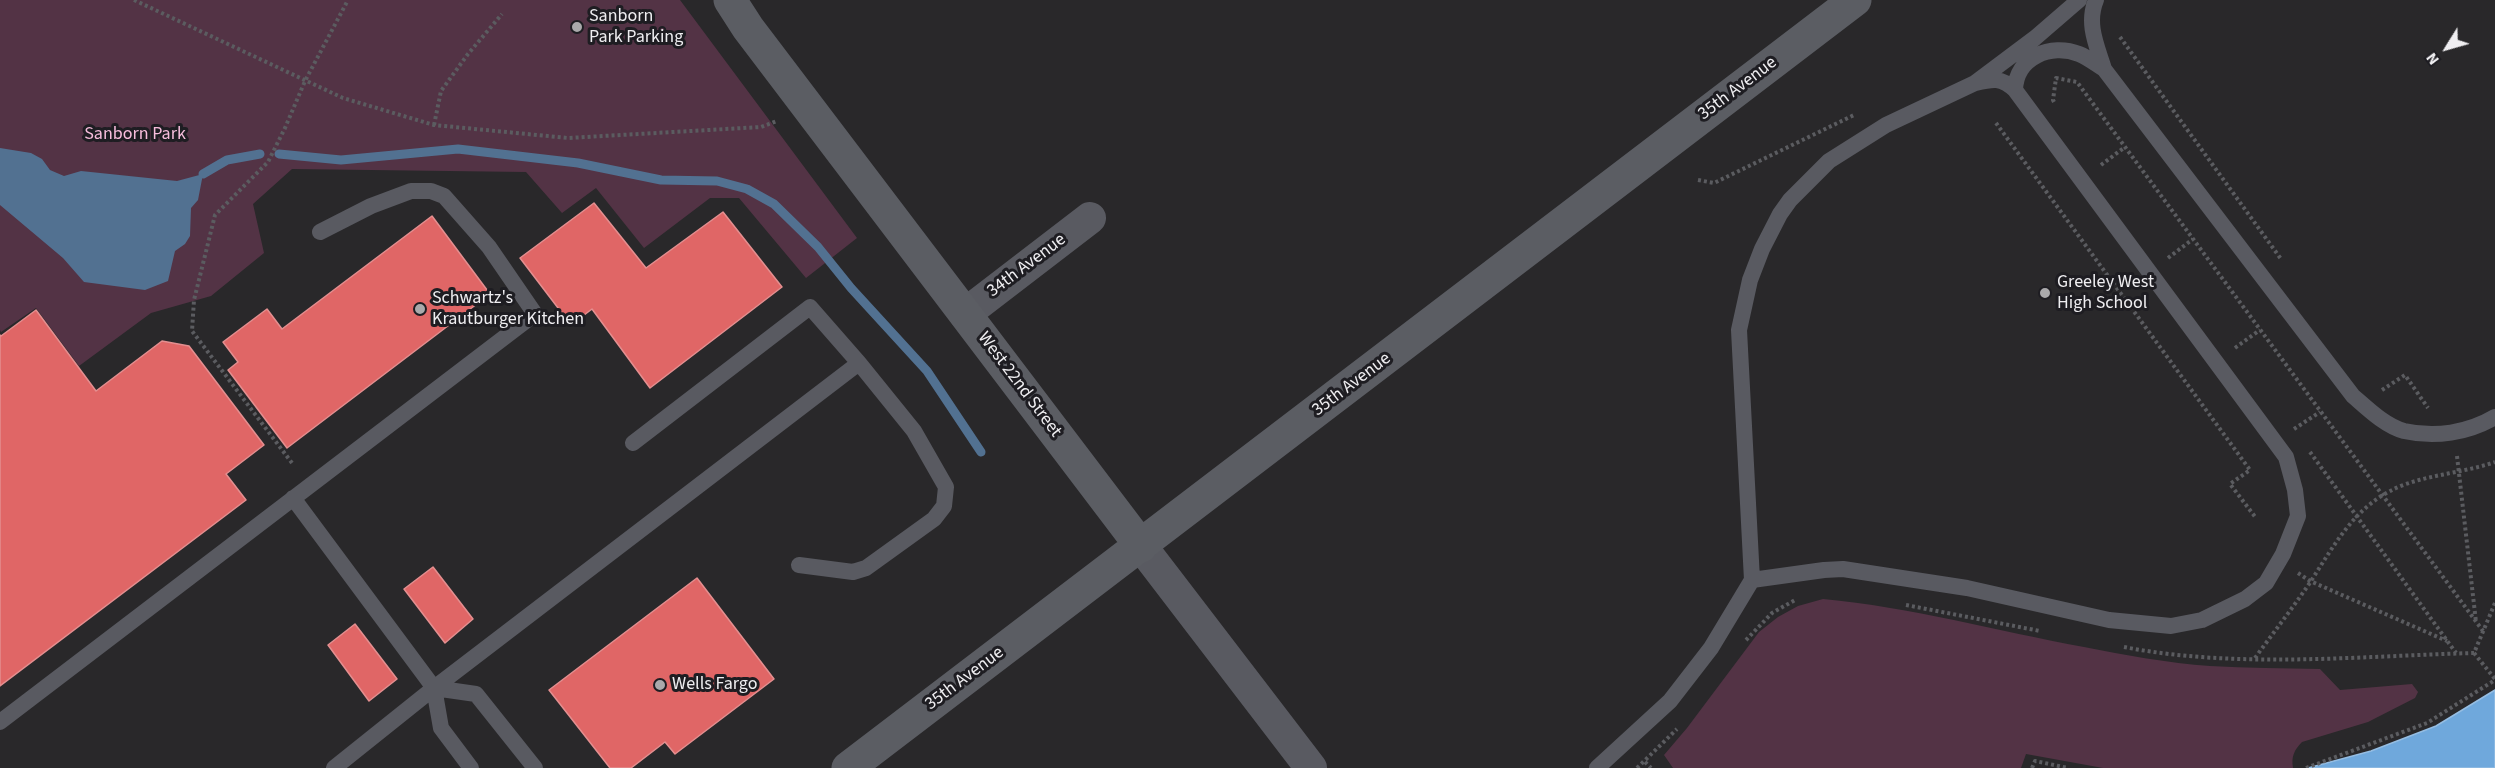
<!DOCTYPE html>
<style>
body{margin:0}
#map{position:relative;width:2495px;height:768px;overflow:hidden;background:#29282a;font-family:"Source Sans 3",sans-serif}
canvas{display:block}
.north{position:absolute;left:2417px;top:18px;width:60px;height:60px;-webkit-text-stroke:4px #1e1d22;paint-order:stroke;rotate:233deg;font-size:16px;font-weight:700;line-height:24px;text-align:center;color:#efeef1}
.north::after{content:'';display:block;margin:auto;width:21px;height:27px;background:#efeef1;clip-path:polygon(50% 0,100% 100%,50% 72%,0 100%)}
</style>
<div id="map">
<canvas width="2495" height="768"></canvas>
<div class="north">N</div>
</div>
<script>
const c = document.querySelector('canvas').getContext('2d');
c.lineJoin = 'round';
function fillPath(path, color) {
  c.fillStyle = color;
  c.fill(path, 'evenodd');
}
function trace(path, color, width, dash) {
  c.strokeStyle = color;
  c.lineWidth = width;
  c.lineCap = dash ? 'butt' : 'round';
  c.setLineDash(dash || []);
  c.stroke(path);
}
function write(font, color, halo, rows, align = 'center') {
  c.font = font + ' "Source Sans 3",sans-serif';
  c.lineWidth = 6;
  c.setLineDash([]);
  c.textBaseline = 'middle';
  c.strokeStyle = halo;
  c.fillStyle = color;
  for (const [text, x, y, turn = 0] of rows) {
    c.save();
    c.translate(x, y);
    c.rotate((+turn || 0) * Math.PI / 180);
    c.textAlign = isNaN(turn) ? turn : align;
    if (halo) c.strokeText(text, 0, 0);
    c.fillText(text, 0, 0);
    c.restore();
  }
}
fillPath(new Path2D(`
 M0,0H680L857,238L806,278L739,198H710L644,248L596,188L562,213L526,172L292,169L253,204L264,253L211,296L151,313L79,366L36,308L1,332L0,330Z
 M1823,599C1911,607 1997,631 2084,647C2125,655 2168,663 2210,666C2247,668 2283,668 2320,669L2340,690L2412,684L2418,692L2415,698L2368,722L2302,742C2294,750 2291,757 2293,768H2103L2026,754L2021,768H1673L1664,755L1687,728L1759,632L1778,617L1798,606Z`), '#533345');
fillPath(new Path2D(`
 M0,148L31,153L42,159L50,170L64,176L81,171L177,181L203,174L198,200L191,208L190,236L185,244L175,251L168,281L145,290L84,282L63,258L0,205Z`), '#527191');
const shops = new Path2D(`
 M594,203L646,268L723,212L782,287L650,388L592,309L571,325L520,258Z
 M432,216L490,294L287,448L228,370L238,362L223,342L267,309L282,329Z
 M36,310L96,391L162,341L189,346L264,445L226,474L246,500L0,686V335L1,336Z
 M433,567L473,619L445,643L404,589Z
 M697,578L774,679L675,754L665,742L631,768H610L549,690Z
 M355,624L397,679L369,701L328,645Z`);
fillPath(shops, '#e06666');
trace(shops, '#e48f90', 1.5);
const schools = new Path2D(`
 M2495,690V768H2308L2371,751L2436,726Z`);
fillPath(schools, '#6fa8dc');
trace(schools, '#95bde2', 1.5);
trace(new Path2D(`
 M279,154L341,160L458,149L578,163L661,180L717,181L747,189L774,204L818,247L851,288L927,371L981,452
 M203,174L227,160L260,154`), '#527191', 9);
trace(new Path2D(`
 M134,0L343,98L434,125L568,138L761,127L777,121
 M2120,37L2281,259
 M2054,102L2053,100L2056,78L2077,82L2483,631
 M1996,123L2250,470L2230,484L2256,518
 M434,125L441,91L468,54L502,14
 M2101,165L2125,147
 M1698,180L1714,183L1854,115
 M2168,258L2193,239
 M2235,348L2260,330
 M2382,390L2405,375L2428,408
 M2294,429L2320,412
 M2310,452L2456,653
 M2457,456L2476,622
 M292,463L192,331L194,300L215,215L268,162L285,128L305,81L348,0
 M2298,573L2310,581L2447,641
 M1906,605L2040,631
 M1746,640L1772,613L1795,600
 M2124,647C2237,669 2359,656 2474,653L2495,603
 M2474,653L2495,679
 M2255,658C2273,633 2292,609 2309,584C2336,543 2356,502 2406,484C2435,474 2466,472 2495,462
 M1645,762L1651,768
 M1637,768L1677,729
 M2032,768L2035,761L2068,768
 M2306,768L2427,723L2495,680`), '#5b5c60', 4, [3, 3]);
trace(new Path2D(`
 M2096,0C2086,24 2097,46 2104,69L2353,396C2367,408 2385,426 2404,431C2435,438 2468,433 2495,417
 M2015,90C2016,57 2051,43 2079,54C2087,57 2096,64 2104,69
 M633,443L810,307L859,363L914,431L946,487L944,506L934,519L866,568L853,572L799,565
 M293,498L434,688L441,728L471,768
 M1752,580L1824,570L1843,569L1967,588L2109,620L2171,626L2202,620L2245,599L2266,583L2283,554L2298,516L2295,490L2286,457L2015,90C2001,77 1993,79 1975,83
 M434,688L476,694L535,768
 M0,722L535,314L489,247L444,196L431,191H411L371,206L320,232
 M334,768L434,688L859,363
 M1597,768L1670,701L1711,648L1752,580L1739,330L1750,280L1762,249L1780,214L1790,200L1829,161L1886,125L1975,83L2035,38L2079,0`), '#595a61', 16);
trace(new Path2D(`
 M965,314L1090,218
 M1141,546L1311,768`), '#595a61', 32);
trace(new Path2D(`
 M730,0L748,28L1141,546
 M848,768L1855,0`), '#5b5d63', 33);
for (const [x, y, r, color] of [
 [577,27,6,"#aaa9ab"],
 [2045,293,6,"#aaa9ab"],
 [420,309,6,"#aaa9ab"],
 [660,685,6,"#aaa9ab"]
]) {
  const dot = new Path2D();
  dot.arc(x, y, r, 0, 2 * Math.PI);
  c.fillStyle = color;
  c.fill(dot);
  trace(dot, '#1e1d22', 2);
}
write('18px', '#efeef1', '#1e1d22', [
 ["Sanborn",589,17],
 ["Park Parking",589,38],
 ["Greeley West",2057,283],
 ["High School",2057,304],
 ["Schwartz's",432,299],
 ["Krautburger Kitchen",432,320],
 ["Wells Fargo",672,685]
], 'left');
write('18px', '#efeef1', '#1e1d22', [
 ["35th Avenue",1738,89,-37],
 ["34th Avenue",1027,266,-37],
 ["West 22nd Street",1019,385,53],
 ["35th Avenue",1352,385,-37],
 ["35th Avenue",965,679,-37]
]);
write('18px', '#f7bddc', '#1e1d22', [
 ["Sanborn Park",135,135]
]);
</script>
